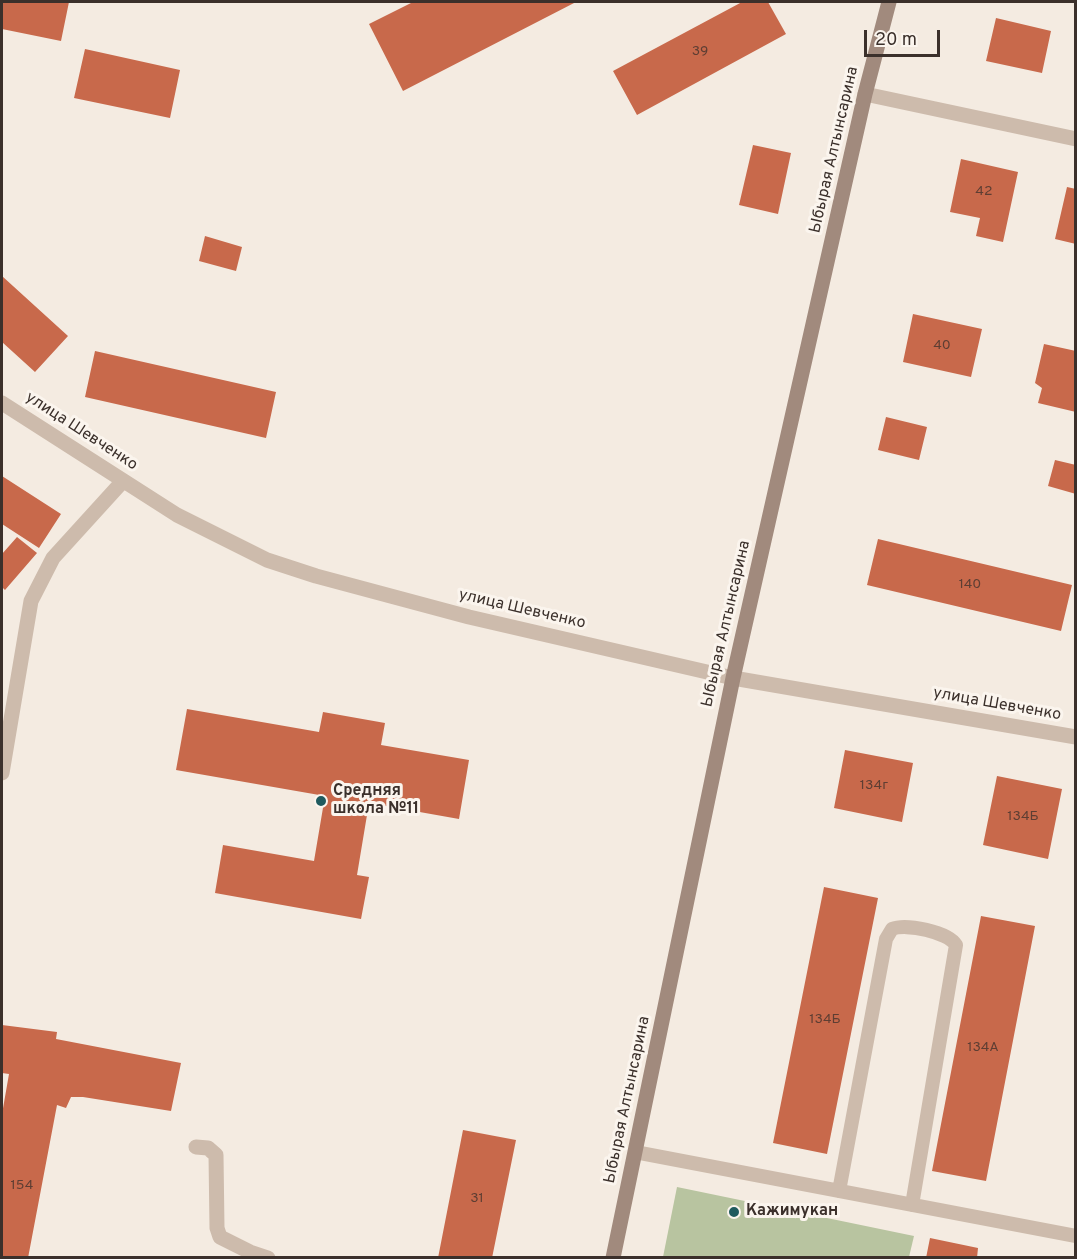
<!DOCTYPE html>
<meta charset="utf-8">
<style>
body{margin:0}
#map{position:relative;width:1077px;height:1259px;overflow:hidden;background:#f4ebe1;font-family:Overpass,sans-serif}
canvas{display:block}
.frame{position:absolute;inset:0;border:3px solid #3b302b;pointer-events:none}
.scale{position:absolute;left:864px;top:30px;width:76px;height:27px;box-sizing:border-box;border:3px solid #3b302b;border-top:0;padding-left:8px;font-size:18px;line-height:21px;white-space:nowrap;color:#3b302b;-webkit-text-stroke:4px #fbf5ee;paint-order:stroke}
</style>
<div id="map">
<canvas width="1077" height="1259"></canvas>
<div class="frame"></div>
<div class="scale">20 m</div>
</div>
<script>
const c = document.querySelector('canvas').getContext('2d');
c.lineJoin = 'round';
function fillPath(path, color) {
  c.fillStyle = color;
  c.fill(path, 'evenodd');
}
function trace(path, color, width, dash) {
  c.strokeStyle = color;
  c.lineWidth = width;
  c.lineCap = dash ? 'butt' : 'round';
  c.setLineDash(dash || []);
  c.stroke(path);
}
function write(font, color, halo, rows, align = 'center') {
  c.font = font + ' Overpass,sans-serif';
  c.lineWidth = 6;
  c.setLineDash([]);
  c.textBaseline = 'middle';
  c.strokeStyle = halo;
  c.fillStyle = color;
  for (const [text, x, y, turn = 0] of rows) {
    c.save();
    c.translate(x, y);
    c.rotate((+turn || 0) * Math.PI / 180);
    c.textAlign = isNaN(turn) ? turn : align;
    if (halo) c.strokeText(text, 0, 0);
    c.fillText(text, 0, 0);
    c.restore();
  }
}
fillPath(new Path2D(`
 M677,1187L914,1236L909,1257H663Z`), '#b8c4a0');
fillPath(new Path2D(`
 M2,2H69L61,41L2,29Z
 M413,2H576L403,91L369,24Z
 M742,2H768L786,34L637,115L613,71Z
 M996,18L1051,31L1042,73L986,61Z
 M85,49L180,70L170,118L74,98Z
 M753,145L791,153L778,214L739,205Z
 M961,159L1018,172L1003,242L976,236L980,218L950,212Z
 M1067,187L1076,189V244L1055,239Z
 M205,236L242,247L236,271L199,261Z
 M2,276L68,336L35,372L2,342Z
 M913,314L982,329L971,377L903,362Z
 M1044,344L1076,351V412L1038,403L1042,388L1035,383Z
 M95,351L276,392L266,438L85,397Z
 M886,417L927,427L919,460L878,450Z
 M1055,460L1076,465V494L1048,486Z
 M2,476L61,514L39,548L2,524Z
 M17,537L37,553L5,590L2,587V554Z
 M878,539L1072,585L1061,631L867,585Z
 M187,709L319,732L323,712L385,723L381,745L469,760L459,819L369,803L357,875L369,877L361,919L215,893L223,845L314,861L325,796L176,770Z
 M845,750L913,763L902,822L834,808Z
 M997,776L1062,789L1048,859L983,845Z
 M824,887L878,898L827,1154L773,1143Z
 M981,916L1035,926L986,1181L932,1171Z
 M2,1025L57,1032L56,1039L181,1063L171,1111L83,1097H71L66,1108L57,1105L28,1258H2V1114L9,1074L2,1073Z
 M463,1130L516,1140L492,1258H438Z
 M930,1238L978,1248L977,1258H926Z`), '#c8694b');
trace(new Path2D(`
 M635,1152L1076,1236
 M839,1191L886,939L892,929C906,923 948,932 956,945L912,1205`), '#cdbbac', 14);
trace(new Path2D(`
 M865,94L1076,139
 M2,403L177,515L267,560L316,576L469,617L733,678L1076,737
 M2,773L31,601L53,558L123,481
 M196,1147L208,1148L216,1155L217,1228L220,1237L250,1252L268,1258`), '#cdbbac', 15);
trace(new Path2D(`
 M613,1258L733,678L865,94L889,2`), '#a18a7d', 15);
for (const [x, y, r, color] of [
 [321,801,6,"#1f5a5e"],
 [734,1212,6,"#1f5a5e"]
]) {
  const dot = new Path2D();
  dot.arc(x, y, r, 0, 2 * Math.PI);
  c.fillStyle = color;
  c.fill(dot);
  trace(dot, '#fbf5ee', 2);
}
write('14px', '#5e3e33', null, [
 ["39",700,52],
 ["42",984,192],
 ["40",942,346],
 ["140",970,585],
 ["134г",874,786],
 ["134Б",1023,817],
 ["134Б",825,1020],
 ["134А",983,1048],
 ["154",22,1186],
 ["31",477,1199]
]);
write('16px', '#3b302b', '#fbf5ee', [
 ["Ыбырая Алтынсарина",835,150,-77],
 ["улица Шевченко",81,432,33],
 ["улица Шевченко",522,610,13],
 ["Ыбырая Алтынсарина",727,624,-77],
 ["улица Шевченко",997,705,10],
 ["Ыбырая Алтынсарина",628,1100,-78]
]);
write('bold 16px', '#3b302b', '#fbf5ee', [
 ["Средняя",333,792],
 ["школа №11",333,810],
 ["Кажимукан",746,1212]
], 'left');
</script>
